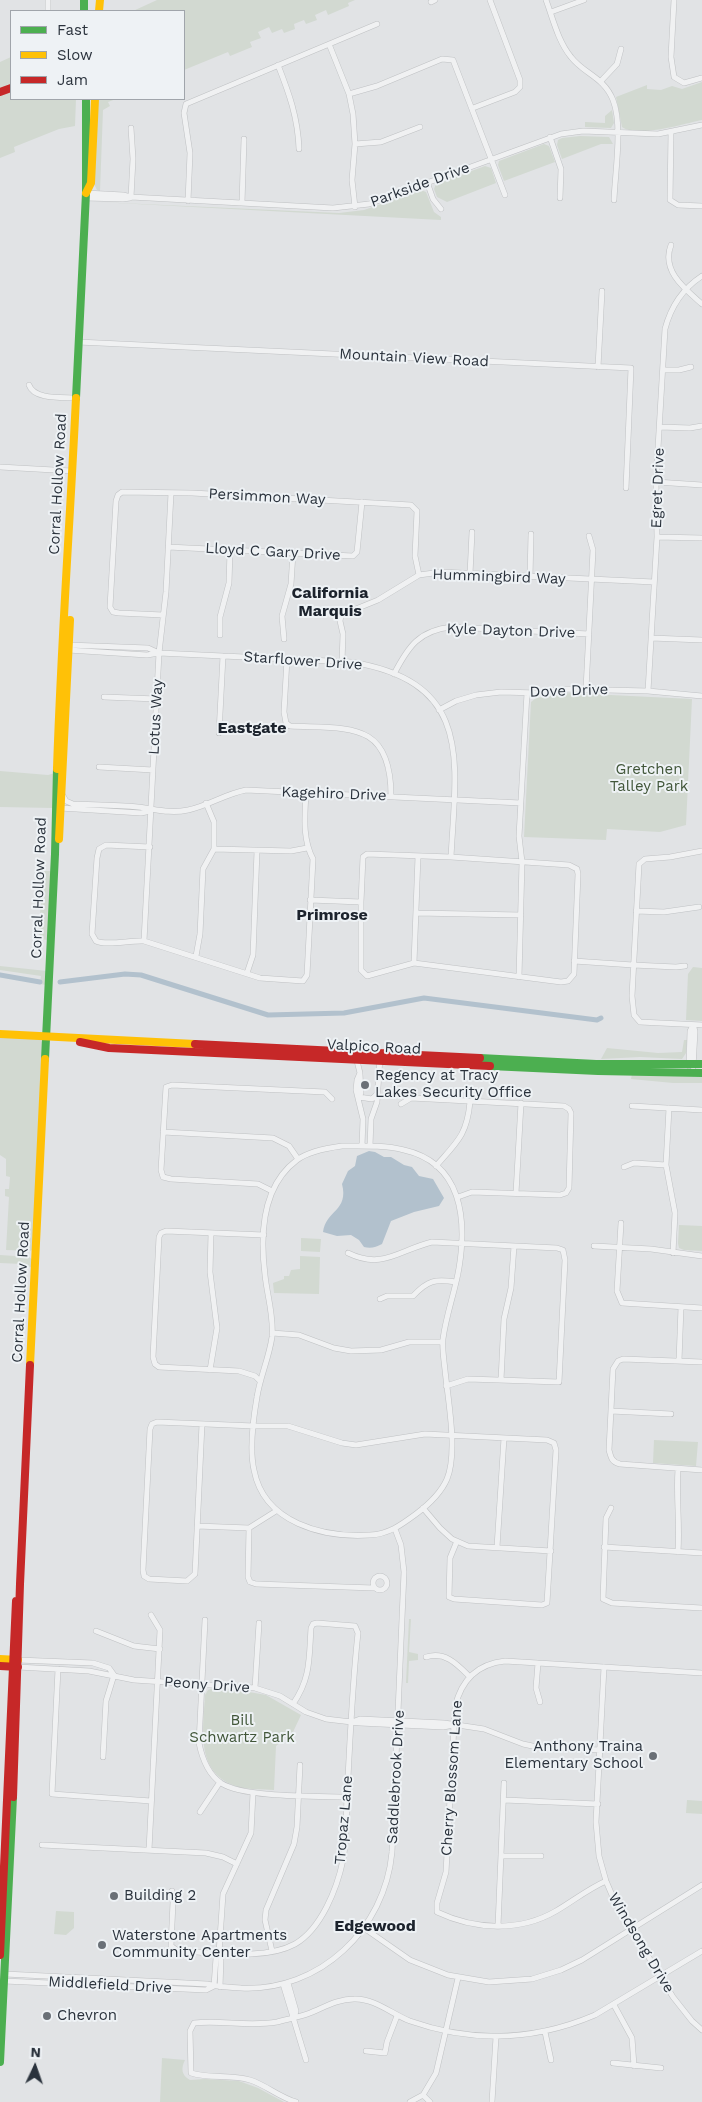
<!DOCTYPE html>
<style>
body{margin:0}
#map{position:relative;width:702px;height:2102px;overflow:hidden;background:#e1e3e5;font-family:"Work Sans",sans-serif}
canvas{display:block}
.legend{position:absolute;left:10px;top:10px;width:175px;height:90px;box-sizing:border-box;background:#eef2f5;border:1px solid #a0a5ab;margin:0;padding:6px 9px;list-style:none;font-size:15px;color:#2a323c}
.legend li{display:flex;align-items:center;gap:10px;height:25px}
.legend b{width:25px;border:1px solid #a0a5ab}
.north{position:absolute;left:10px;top:2042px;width:50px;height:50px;-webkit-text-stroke:4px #eef2f5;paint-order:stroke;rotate:3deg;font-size:14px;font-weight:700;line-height:20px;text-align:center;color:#2a323c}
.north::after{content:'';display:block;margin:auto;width:18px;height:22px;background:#2a323c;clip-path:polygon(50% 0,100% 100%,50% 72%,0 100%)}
</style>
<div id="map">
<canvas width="702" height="2102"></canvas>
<ul class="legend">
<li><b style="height:6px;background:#4caf50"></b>Fast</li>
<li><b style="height:6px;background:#ffc107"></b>Slow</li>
<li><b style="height:6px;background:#c62828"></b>Jam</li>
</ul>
<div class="north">N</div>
</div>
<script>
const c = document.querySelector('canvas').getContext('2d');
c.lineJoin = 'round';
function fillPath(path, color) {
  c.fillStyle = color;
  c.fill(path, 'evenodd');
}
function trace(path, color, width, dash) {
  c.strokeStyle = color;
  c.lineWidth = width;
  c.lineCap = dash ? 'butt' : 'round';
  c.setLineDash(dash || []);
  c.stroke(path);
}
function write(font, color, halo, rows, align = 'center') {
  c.font = font + ' "Work Sans",sans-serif';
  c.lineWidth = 4;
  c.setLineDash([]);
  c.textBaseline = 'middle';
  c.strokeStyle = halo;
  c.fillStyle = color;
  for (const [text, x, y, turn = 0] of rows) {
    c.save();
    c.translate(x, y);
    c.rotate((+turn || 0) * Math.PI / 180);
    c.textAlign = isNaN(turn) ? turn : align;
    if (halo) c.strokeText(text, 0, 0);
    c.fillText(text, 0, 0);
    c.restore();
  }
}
fillPath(new Path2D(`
 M157,0H355L348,3L349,6L328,15L326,10L315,15L317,20L306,24L304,20L294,24L295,29L284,33L282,29L272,33L269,27L258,32L261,38L250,42L252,47L230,56L228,52L184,70V11H133Z
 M11,57V85L0,89V62Z
 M702,82V120C683,124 638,138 622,127L616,97L647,85V89L661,90L672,86L682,89Z
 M11,89V99H76L75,126L59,129L14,147L15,152L0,158V94Z
 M98,99H116L108,102L110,106L103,110L100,191L97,190L94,184Z
 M612,110L614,123L611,128L585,127V122L605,123V116Z
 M580,136L609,137L613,144H601L562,159L557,145L558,140L562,138Z
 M544,144L549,146L555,162L504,181L498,165L499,161Z
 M485,166L491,168L496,183L447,202L437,197L434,189L436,184Z
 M421,190L426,192L434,212L441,217V220L98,202L339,213L364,210Z
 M570,693L692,699L686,825L660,832L607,829L606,840L524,837L531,702L536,698Z
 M0,771L48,775L55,773L53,808L0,807Z
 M42,871H52L48,940L39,939Z
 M0,966L47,971V985L40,984L41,976L0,970Z
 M693,967L702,968V1021L686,1020L688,974Z
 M0,1036L39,1038L42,1042L34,1249L30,1251L6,1250L9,1197L5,1196V1189H9L10,1177L6,1176V1159L0,1155Z
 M684,1040H687L686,1053L682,1059L640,1057L601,1059L607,1048L658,1053L682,1052Z
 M632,1074L702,1077V1083H673L631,1079Z
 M679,1225L702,1226V1251L684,1250L679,1248L678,1243Z
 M301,1238L321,1239L320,1252L301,1251Z
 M0,1255L29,1257L33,1260V1268L22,1264L0,1263Z
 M300,1256L320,1257L319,1294L274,1293L273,1283L284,1279V1276H289L291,1270L300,1269Z
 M654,1440L698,1442L696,1466L653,1463Z
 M409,1619H411L409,1652L418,1654V1660L409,1661L408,1683H406Z
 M211,1689L249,1692L266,1695L301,1715L293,1732L276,1746L274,1790C262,1789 250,1790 239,1787C195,1775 203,1730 205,1695L208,1690Z
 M687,1800L702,1801V1814L686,1813Z
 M56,1911L74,1912V1928L66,1935L54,1934Z
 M162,2058L185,2060C181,2068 181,2075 190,2080L205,2079L239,2081L258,2088L284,2102H160Z`), '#d2d9d1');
fillPath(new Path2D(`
 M369,1151L375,1152L384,1157H391L404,1165L412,1167L419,1176L433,1179L444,1198L439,1206L414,1212L391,1221L382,1244C376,1247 371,1249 364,1247L359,1240L351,1235L337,1236L323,1232C326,1210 349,1211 342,1184L348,1171L355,1166L357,1156Z`), '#b2c1cd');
trace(new Path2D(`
 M0,975L40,982
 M60,982L125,974L141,975L268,1015L344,1013L424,998L597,1020L601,1018`), '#b2c1cd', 5);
const street = new Path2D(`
 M546,0C553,19 558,41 571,57C584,74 604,77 613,100C623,125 615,173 614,200
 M674,0L671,57L674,77L684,83L702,78
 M431,2L435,0
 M48,11V0
 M551,12L584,0
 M329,44L349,94L353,114L355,144L352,180L355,207
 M278,65C289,93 298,118 299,149
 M601,81L617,64L621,49
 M349,94L377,86L442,59L453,60L505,195
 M473,108L515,92L520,87V80L490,0
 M671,132L670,200L678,205L702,206
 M550,137L561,169L560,198
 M355,144L381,142L420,127
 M427,182L433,199L441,209
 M86,193L123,195L131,197L333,208L369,204L561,134L583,131L658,134L702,125
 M131,197L133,159L131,128
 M86,198L123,199L130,198
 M188,201L190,153L184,113L186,104L377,24
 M242,203L244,139
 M671,245C661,271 685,289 702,304
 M78,342L631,368L626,488
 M598,367L602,291
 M663,370H679L691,367
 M29,385C34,400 63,397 76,398
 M660,427L690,428L702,426
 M0,467L72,471
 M656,482L702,485
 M657,537L702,538
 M168,547L353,556L357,552L362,502
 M470,574L472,532
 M530,577L531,534
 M163,615L119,613L113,612L110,607L116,501L118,495L122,492L192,493L411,505L417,511L415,556L419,575
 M220,635V617L229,583L230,551
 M651,638L702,640
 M284,639L282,616L291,584L293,553
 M68,645L148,648L159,653L351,662C474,682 456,761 451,857
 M68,650L147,655L159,653
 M287,659L284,712L286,723L290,726C348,729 391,720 391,796
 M342,662L343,634L340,621L341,615L378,600L419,575L441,572L654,582
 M394,674C408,647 419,630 452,627L589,634
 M586,689L593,550L589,536
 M648,691L657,537L656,482L665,329C671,306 682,289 702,276
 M104,697L157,699
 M439,710L456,701L476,695L501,692L538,693L565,689L648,691L702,696
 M219,733L223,656
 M99,767L153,770
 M62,794L66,801L73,804C95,805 117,805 138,807C155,809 170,814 188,810C208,806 225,794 246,790L521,803
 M206,803L214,822V849L291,851L307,848
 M60,808L141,813L151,811
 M150,847L106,845L99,849L97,858L92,934L96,941C106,946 131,940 144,941L260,978L303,981L307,975L313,859C302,838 305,815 306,792
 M702,851L670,857L645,859L639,864L632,996L634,1015L640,1022L702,1025
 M310,900L361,902L363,857L367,854L451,857L569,865L577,869L578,874L574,974L568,981L561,982L414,963
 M361,902V970L367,976L414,963L418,856
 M636,911L664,912L699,907
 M416,913L521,915
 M144,941L159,653L166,592L171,493
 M196,956L200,934L203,869L214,849
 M574,961L633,965L676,967L685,966
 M247,973L253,955L257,851
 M519,977L522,862L519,836L527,693
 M356,1057L360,1073L357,1080L356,1090L363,1119L362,1146
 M689,1066L690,1031L693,1025
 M693,1067L695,1031L693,1025
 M360,1074L361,1093L359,1097L372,1099L378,1093
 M401,1104L411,1098L564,1106L569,1109L571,1113L569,1188L566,1193L560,1195L472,1192L458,1197
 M632,1106L702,1110
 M669,1108L666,1165L675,1213L673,1253
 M163,1132L273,1138L289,1146L298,1159
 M342,1146C362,1146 384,1145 404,1150C462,1163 467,1219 459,1268C455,1292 446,1315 443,1339C442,1349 444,1360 445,1370C448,1400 458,1452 447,1479C441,1493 428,1505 416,1514C401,1525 389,1534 370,1535C323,1538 264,1523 254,1470C249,1448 253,1420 257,1397C260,1377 269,1358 272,1337C274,1316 267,1295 265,1275C260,1235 262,1186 297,1160C309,1151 327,1148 342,1146Z
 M370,1146L371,1119L377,1102L380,1058
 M436,1166C457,1142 467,1135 470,1102
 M624,1167L634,1163L666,1165
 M272,1191L258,1184L171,1179L163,1177L161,1170L166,1087L172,1085L325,1092L332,1099
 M516,1193L521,1103
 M621,1223L617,1291L622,1303L702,1308
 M594,1246L651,1249L702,1256
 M348,1253C383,1270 399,1250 432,1242L557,1248L563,1250L565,1260L559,1382L468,1379L446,1386
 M380,1299L387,1296H413C428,1280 435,1279 456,1282
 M272,1333L299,1335L334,1348L351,1351L381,1350L409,1342H442
 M679,1361L681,1307
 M702,1362L623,1359L618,1361L613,1369L609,1450C611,1458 612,1462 620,1464L702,1470
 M210,1370L217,1328L210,1272L211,1233
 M501,1380L504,1319L511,1288L514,1246
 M260,1381L255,1376L239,1371L159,1367L155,1364L153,1357L159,1237L161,1233L166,1231L264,1235
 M611,1411L671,1414
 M202,1424L195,1574L187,1581L149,1579L144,1576L143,1570L150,1429L152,1424L157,1422L254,1426H288L342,1443L356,1445L425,1434L547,1440L554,1443L556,1450L547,1603L542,1605L454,1599L449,1597L450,1558L457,1541
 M678,1469C676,1497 680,1524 678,1552
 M423,1508L440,1528L452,1539L468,1546L551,1551
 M611,1508L606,1518L603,1599L612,1603L702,1608
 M197,1526L249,1528L276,1511
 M249,1528L248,1577L250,1582L256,1584L374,1588
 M497,1547L504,1438
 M604,1547L702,1553
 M373 1583a7 7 0 1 1 14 0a7 7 0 1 1-14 0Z
 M205,1620L199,1743C202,1758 208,1774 221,1783C244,1798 317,1796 347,1797
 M96,1631L134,1646L160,1649
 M426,1657C445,1651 457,1664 469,1676
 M18,1660L93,1663L109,1668L114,1675
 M538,1663L536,1688L540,1702
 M18,1667L89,1671L134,1680L255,1688L280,1696L306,1712L326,1719L360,1723L443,1727L454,1725
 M604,1667L596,1822L599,1856L606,1881L615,1902L673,1997L692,2021L702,2030
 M58,1669L52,1794L151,1801
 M255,1688L259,1623
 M352,1722L360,1719L444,1723L484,1729L523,1744L537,1747L600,1750
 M103,1757L106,1701L114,1675
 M504,1800L598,1804
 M200,1812L220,1782
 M42,1845L206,1853L223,1857L237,1864
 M149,1850L160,1630L151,1615
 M501,1856H541
 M606,1881C588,1889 573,1901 556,1911C520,1932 475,1930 437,1912V1903L446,1872L455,1707C461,1681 477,1664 505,1661L702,1673
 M172,1891L173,1902L171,1946L178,1951C212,1952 264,1961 295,1944C321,1929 337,1889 343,1860C347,1839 346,1817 347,1796C350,1742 352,1687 358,1633L355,1626L317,1623L313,1624L311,1628C309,1658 311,1678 293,1704
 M498,1926L504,1783
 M364,1928L410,1960L448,1975L489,1982L532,1979L561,1970L582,1960L702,1885
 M272,1951L265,1920L266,1910L294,1844L297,1827L300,1765
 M5,1974L207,1984C218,1987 229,1987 241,1988C320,1992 385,1929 392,1852L404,1572L401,1545L395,1529
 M4,1981L206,1990L214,1986
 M288,1983L296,2011L294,2018
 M283,1984L306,2060
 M214,1986L216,1958L219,1953
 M220,1987L221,1958L219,1953L223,1894L251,1833L253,1793
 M614,2005L632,2038L634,2066
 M545,2032L551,2060
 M366,2051L385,2053L387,2042L397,2016
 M613,2063L661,2068
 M423,2095L430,2102
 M296,2102C279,2097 266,2085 250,2080C230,2074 210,2079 191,2073L190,2031L194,2023C222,2020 249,2027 277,2022C288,2019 300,2017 310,2013C325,2007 338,1999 354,1999C374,1998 392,2014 410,2021C472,2043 534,2041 595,2015L702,1951
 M410,2102L423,2095L436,2073L458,1978
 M492,2102L496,2037`);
trace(street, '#bfc1c3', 6);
trace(street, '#f0f1f2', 5);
trace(new Path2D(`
 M84,0V11
 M76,398L86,193V99
 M480,1058L596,1064H702
 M45,1059L55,854L57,769
 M490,1066L598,1071L702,1073
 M0,2062L13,1797`), '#4caf50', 8);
trace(new Path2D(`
 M99,11L100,0
 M86,193L91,183L95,99
 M57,769C61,645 70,522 76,398
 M59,839L70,620
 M0,1034L195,1044
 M30,1365L45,1059
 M0,1659L18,1660`), '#ffc107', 8);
trace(new Path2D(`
 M0,92L11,88
 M80,1042L109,1048L490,1066
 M195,1044L480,1058
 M0,1666L18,1667
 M13,1797L20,1584L30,1365
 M0,1955L16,1601`), '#c62828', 8);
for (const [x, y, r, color] of [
 [365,1085,5,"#6a7077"],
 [653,1756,5,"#6a7077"],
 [114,1896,5,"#6a7077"],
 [102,1945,5,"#6a7077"],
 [47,2016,5,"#6a7077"]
]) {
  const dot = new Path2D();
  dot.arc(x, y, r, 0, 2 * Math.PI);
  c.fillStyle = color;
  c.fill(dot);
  trace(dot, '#eef2f5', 2);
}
write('15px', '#2a323c', '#eef2f5', [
 ["Parkside Drive",420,185,-20],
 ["Mountain View Road",414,358,3],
 ["Corral Hollow Road",58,484,-87],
 ["Egret Drive",658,488,-88],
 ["Persimmon Way",267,497,3],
 ["Lloyd C Gary Drive",273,552,3],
 ["Hummingbird Way",499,577,2],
 ["Kyle Dayton Drive",511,631,2],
 ["Starflower Drive",303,661,4],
 ["Dove Drive",569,691,-2],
 ["Lotus Way",156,717,-87],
 ["Kagehiro Drive",334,794,2],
 ["Corral Hollow Road",39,888,-88],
 ["Valpico Road",374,1047,3],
 ["Corral Hollow Road",21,1292,-87],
 ["Peony Drive",207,1685,4],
 ["Saddlebrook Drive",396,1777,-87],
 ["Cherry Blossom Lane",452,1778,-86],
 ["Tropaz Lane",344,1820,-85],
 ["Windsong Drive",641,1943,59],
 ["Middlefield Drive",110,1985,3]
]);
write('15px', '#415639', '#eef2f5', [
 ["Gretchen",649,770],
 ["Talley Park",649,787],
 ["Bill",242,1721],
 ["Schwartz Park",242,1738]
]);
write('15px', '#2a323c', '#eef2f5', [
 ["Regency at Tracy",375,1076],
 ["Lakes Security Office",375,1093],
 ["Anthony Traina",643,1747,"right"],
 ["Elementary School",643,1764,"right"],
 ["Building 2",124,1896],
 ["Waterstone Apartments",112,1936],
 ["Community Center",112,1953],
 ["Chevron",57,2016]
], 'left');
write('bold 16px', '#1c232d', '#eef2f5', [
 ["California",330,593],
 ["Marquis",330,611],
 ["Eastgate",252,728],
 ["Primrose",332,915],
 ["Edgewood",375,1926]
]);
</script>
